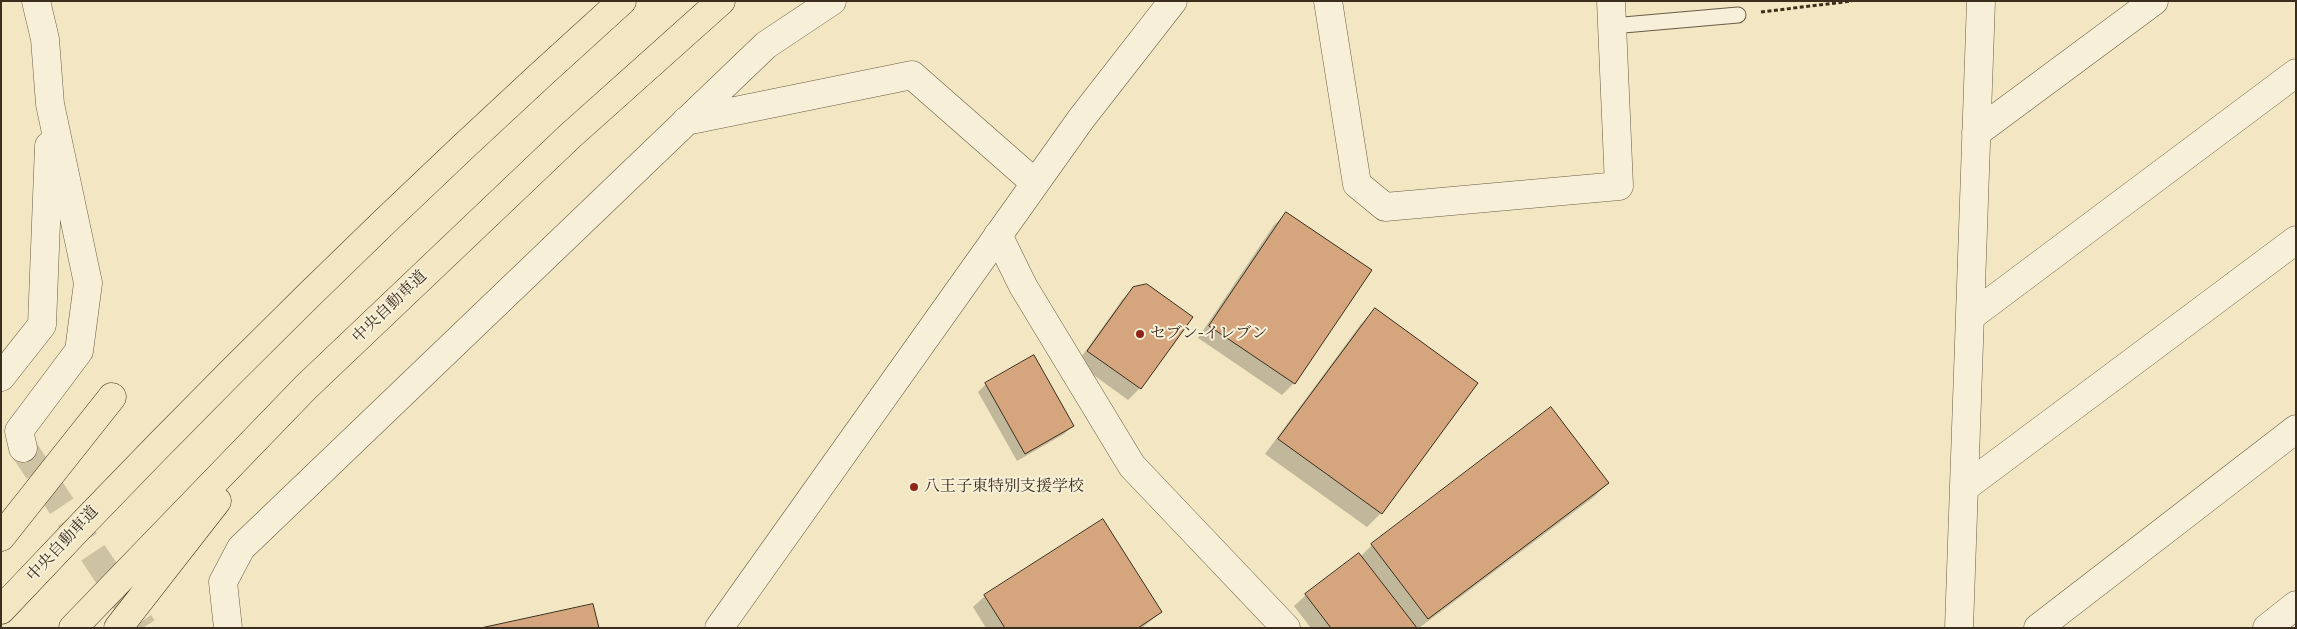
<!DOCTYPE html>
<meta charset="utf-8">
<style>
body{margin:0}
#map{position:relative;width:2297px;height:629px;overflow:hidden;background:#f2e7c2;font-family:"Gentium Book Plus",serif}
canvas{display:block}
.frame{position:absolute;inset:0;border:2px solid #3b2e1d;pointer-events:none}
</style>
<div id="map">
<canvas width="2297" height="629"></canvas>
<div class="frame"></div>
</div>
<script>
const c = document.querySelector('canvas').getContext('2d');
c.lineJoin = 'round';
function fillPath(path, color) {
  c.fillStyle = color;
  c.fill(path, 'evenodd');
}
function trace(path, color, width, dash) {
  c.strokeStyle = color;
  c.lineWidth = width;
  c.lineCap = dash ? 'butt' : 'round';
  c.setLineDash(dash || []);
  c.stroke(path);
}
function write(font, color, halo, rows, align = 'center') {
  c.font = font + ' "Gentium Book Plus","Noto Serif JP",serif';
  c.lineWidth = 4;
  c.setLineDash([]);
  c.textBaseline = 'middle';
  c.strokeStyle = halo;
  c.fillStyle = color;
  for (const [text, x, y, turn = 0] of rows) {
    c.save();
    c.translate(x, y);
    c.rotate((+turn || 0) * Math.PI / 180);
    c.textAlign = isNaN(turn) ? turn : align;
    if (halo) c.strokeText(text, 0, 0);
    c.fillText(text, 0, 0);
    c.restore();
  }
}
fillPath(new Path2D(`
 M1286,214L1370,270L1294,383L1282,395L1198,338L1274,225Z
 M1134,288L1140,388L1128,400L1077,363L1122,300Z
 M1375,310L1476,384L1381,513L1367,527L1265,454L1361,324Z
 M986,384L1073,426L1064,434L1017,461L978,392Z
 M1551,409L1608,483L1594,497L1419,628H1311L1294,606L1306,595L1360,557L1372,545Z
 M985,596L1161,612L1142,628H986L973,607Z`), '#0003');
const building = new Path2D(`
 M1286,212L1372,270L1295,384L1209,326Z
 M1147,284L1193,317L1141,389L1087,351L1133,287Z
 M1375,308L1478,383L1382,514L1278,439Z
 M1034,355L1074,426L1025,454L985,383Z
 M1551,407L1609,483L1428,619L1371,544Z
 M1103,519L1162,612L1138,628H1005L984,595Z
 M1359,553L1417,628H1331L1305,594Z
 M593,604L599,628H481Z`);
fillPath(building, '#d5a67d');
trace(building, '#3b2e1d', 1);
trace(new Path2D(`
 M23,448L143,628`), '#cdc2a1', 28, [28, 14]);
const service = new Path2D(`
 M1612,26L1738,15`);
const minor = new Path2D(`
 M1328,1L1357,184L1385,207L1619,186L1611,1
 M686,121L912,75L1035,183
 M1976,133L2154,1
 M998,235L1023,286L1132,466L1286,628
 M1970,317L2296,73
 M1,377L42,325L49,146
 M23,448L19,431L79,351L88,283L50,104L45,39L36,1
 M1964,488L2296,240
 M228,628L223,582L241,548L766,45L832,1
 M1959,628L1981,1
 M2038,628L2296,429
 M2267,628L2296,605`);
const tertiary = new Path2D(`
 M719,628L1081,119L1173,1`);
const motorway = new Path2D(`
 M1,537L112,397
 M1,610C200,398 406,195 622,1
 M73,628L306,387L570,136L721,1
 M118,628L217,501`);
trace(service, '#695c46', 17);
trace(minor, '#695c46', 29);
trace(tertiary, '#695c46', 29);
trace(motorway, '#3b2e1d', 29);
trace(new Path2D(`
 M1761,12L1852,1`), '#3b2e1d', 3, [4, 2.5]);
trace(service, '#f7efd7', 15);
trace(minor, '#f7efd7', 28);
trace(tertiary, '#f7efd7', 28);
trace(motorway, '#f2e7c2', 28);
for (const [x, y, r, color] of [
 [1140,334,5,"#8f2418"],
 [914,487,5,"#8f2418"]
]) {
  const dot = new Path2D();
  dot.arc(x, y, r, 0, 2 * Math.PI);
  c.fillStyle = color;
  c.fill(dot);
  trace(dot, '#f7efd7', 2);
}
write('16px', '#3b2e1d', '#f7efd7', [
 ["中央自動車道",390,307,-44],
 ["中央自動車道",63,544,-47]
]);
write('16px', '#3b2e1d', '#f7efd7', [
 ["セブン-イレブン",1150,334],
 ["八王子東特別支援学校",924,487]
], 'left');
</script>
